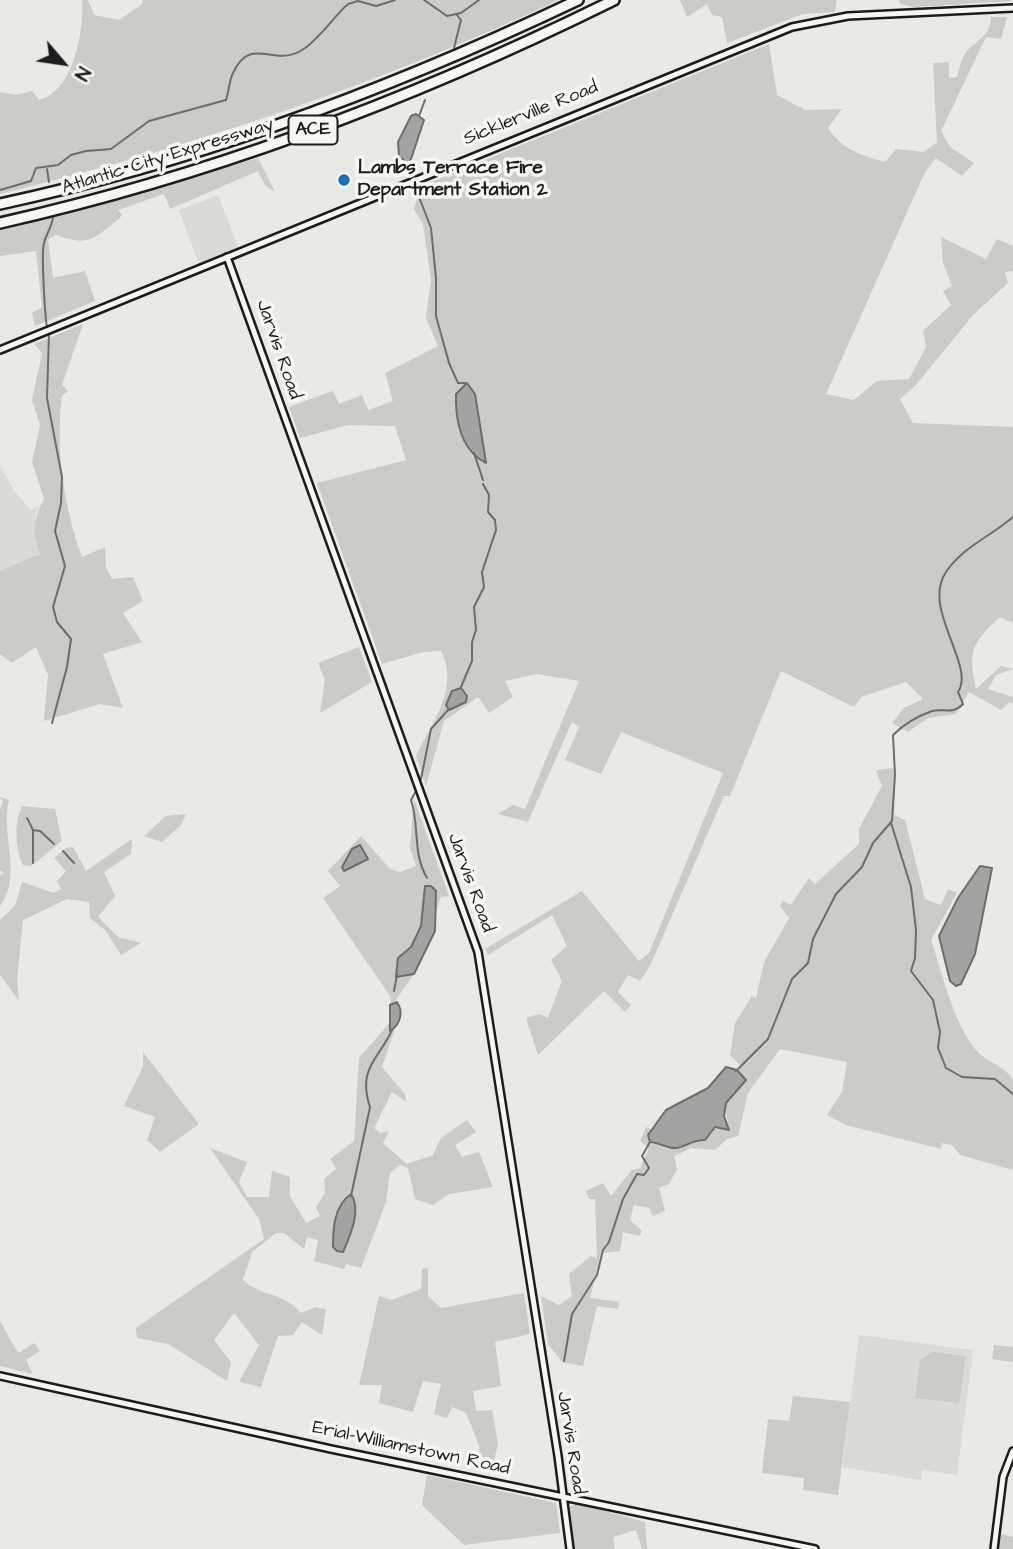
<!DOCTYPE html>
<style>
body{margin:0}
#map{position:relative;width:1013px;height:1549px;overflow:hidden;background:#e9e9e5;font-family:"Architects Daughter",sans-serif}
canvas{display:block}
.north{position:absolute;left:28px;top:28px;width:70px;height:70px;-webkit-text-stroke:5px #f6f6f2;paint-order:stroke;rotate:119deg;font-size:19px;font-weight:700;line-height:28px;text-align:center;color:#1c1c1c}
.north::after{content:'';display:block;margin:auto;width:24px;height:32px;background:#1c1c1c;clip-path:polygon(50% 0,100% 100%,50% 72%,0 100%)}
</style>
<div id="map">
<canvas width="1013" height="1549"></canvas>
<div class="north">N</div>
</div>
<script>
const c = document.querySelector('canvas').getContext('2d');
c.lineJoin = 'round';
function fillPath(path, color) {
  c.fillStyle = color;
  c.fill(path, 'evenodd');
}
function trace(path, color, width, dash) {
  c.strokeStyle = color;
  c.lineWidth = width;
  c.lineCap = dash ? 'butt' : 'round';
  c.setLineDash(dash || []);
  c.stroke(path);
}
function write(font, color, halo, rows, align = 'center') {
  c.font = font + ' "Architects Daughter",sans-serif';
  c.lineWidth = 7;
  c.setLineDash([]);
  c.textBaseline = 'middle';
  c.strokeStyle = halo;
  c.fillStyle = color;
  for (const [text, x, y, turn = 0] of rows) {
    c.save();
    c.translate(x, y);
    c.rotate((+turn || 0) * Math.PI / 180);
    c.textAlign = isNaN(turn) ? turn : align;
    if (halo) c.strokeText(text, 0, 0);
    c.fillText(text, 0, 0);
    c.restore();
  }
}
fillPath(new Path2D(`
 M218,195L240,252L200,267L179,210Z
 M0,465L14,491L31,510L40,506L35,514L40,555L0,571Z
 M859,1335L973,1350L957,1475L922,1470L921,1480L842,1467Z`), '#dadad6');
fillPath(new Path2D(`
 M82,0H88L94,15L119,20L142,4L143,0H559C379,84 193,147 0,194V92L16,95L32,91L39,100C74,91 84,31 82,0Z
 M680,0H837L835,12L803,14L727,43L722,17L712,15L707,4L687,17Z
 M899,0H1011V1L914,7L900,4Z
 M991,17H1007L1001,39L986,37L941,131L950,147L974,163L962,176L936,158L925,172L826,394L854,400L877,381L909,379L926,347L923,331L951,305L943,291L952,286L943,262L941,237L986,259L997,239L1013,246V271L1005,272L1008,283L974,314L915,386L900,399L913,423L1013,427V623L1000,617C971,644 968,650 976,689L1001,666L1013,669L996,675L988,689L1013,697V704L1010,702L1001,710L969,692L956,714L928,718L908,732L892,723L904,708L923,699L906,682L861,697L854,707L781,671L730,796H724L650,966L640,981L628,975L618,992L631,1005L625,1012L604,991L538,1055L526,1018L539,1014L548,1018L562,981L551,960L567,946L552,915L488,955L485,949L582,891L639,961L649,953L723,773L621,732L601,774L565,760L579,727L572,722L528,822L498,814L513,805L525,809L579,681L537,674L505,681L513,697L489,713L478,697L444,721L426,786L416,756C432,721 460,689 441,651L423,652L382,664L317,483L406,460L395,426L348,425L300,438L289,407L333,391L339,404L362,395L368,410L393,401L385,373L438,346L426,318L431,280L423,224L414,209L421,186L769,44L777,95L805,110L842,109L828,128C843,150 860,155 885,162L896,149L924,152L937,142L933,63L949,62V78L957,77C959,71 961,60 965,54C974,40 990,39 991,17Z
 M258,158L275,192L265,185L258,171L170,209L164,194L118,210L122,215L119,219C90,241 91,246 55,235L48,240L53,278L85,271L95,301L35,326L32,313L42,307L36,251L0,256V230L110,202Z
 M83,324L62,385L68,391L62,396C55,448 64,508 82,557L105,547L106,567L112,579L133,577L143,601L123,613L142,642L103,654L123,708L100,704L44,721L48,675L36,647L12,663L0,654V571L40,554C32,533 33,519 44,499L32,462L40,425L32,400L42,353L34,344Z
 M359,647L372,682L320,713L325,680L318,663Z
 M895,768L894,815L905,820L925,899L941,905L948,889L957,893L931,940C943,975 952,1019 975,1049C985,1062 1005,1065 1013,1080V1170L960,1155L952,1145L942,1143L941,1149L846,1125L827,1115L842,1092L847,1062L780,1049L748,1093L738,1136L727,1139L715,1150L691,1148L674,1156L677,1169L669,1184L659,1188L665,1211L653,1216L649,1208L634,1205L630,1220L642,1231L640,1236L623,1232L620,1251L601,1253L590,1298L619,1302L618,1309L597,1306L583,1366L562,1362L548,1344L541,1296L559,1305L572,1296L569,1274L591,1256L597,1258L595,1199H589L586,1191L603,1183L611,1196L632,1170L640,1168L649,1148L640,1141L646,1127L653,1130L650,1142L667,1149L705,1140L713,1129H729L725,1106L737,1091L740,1065L730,1055L735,1023L752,996L756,998L764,962L789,918L780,906L783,901L791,905L809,878L815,884L859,844V829L882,786L876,770Z
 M0,797L9,800C0,835 23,875 0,906V875L4,873L0,870V810L3,802Z
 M414,799L449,896L441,897L414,974L395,1001L398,1019L382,1067L405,1094L406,1102L392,1092L374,1128L380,1133L389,1131L383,1143L407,1164L433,1155L441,1138L467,1120L476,1132L455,1145L462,1157L479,1152L493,1187L449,1194L433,1205L415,1199L408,1168L400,1165L390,1173L386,1202L361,1268L346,1264L344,1269L314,1261L318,1240L307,1237L304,1249L284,1233H276L252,1252L243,1280C263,1298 282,1291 301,1313L315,1307L326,1309L322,1335L302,1322L293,1335L278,1336L261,1387L239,1382L259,1345L234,1313L214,1340L231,1362L227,1381L168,1344L137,1338L136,1328L264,1239L259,1219L210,1148L247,1162L239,1182L247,1197H269L272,1171L290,1177V1196L306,1223L320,1216L316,1207L325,1193L324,1179L336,1169L330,1159L354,1141L359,1058L392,1020L390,996L323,898L340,886L328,871L361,836L390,869L400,872L416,866L410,848Z
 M22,806L55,809L62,841L31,866L23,865C15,849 14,822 22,806Z
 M186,814L181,825L162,842L144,836L166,816Z
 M132,839L131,854L104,872L115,896L98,917L118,937L141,943L121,955L105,930L90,918L89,902L67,899L23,920L17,981L19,1001L0,975V920L15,906L22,882L54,893L61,889L57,881L66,871L54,858L66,848L73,847L86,871Z
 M143,1052L199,1124L160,1152L147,1140L155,1117L124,1106L143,1067Z
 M428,1268V1296L441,1308L524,1293L530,1334L495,1342L501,1386L473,1391L476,1411L492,1410L498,1444L491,1473L480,1470L479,1445L466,1413L452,1407L447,1418L434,1414L441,1384L423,1381L413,1412L379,1403L382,1385H359L379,1296L392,1300L421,1289L422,1269Z
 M0,1321L18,1353L34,1343L40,1351L26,1360L33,1374L0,1366Z
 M994,1345L1013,1347V1362L992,1359Z
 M933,1352L966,1356L959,1403L915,1398L920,1360Z
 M793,1396L850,1402L838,1495L803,1490L804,1478L762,1473L768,1419L789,1421Z
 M427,1475L556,1503L560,1533L464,1545L422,1505Z
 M577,1503L645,1522L647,1549H642L636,1530L613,1537L615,1549H575L570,1507Z
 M997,1533L1013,1537V1549H995Z`), '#cbcbc7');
const water = new Path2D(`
 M416,114L424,120L409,165L399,156L398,142L411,116Z
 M467,383L475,394L486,463C462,451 455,422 456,394Z
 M461,688L467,696L466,702L449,710L446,705L452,691Z
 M360,845L368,859L344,871L342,867L352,849Z
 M980,866L992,868L975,954L961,984L956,986L950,981L939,936L958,898Z
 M425,886H431L436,891L435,931L414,974L396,977L398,958L411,947L421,926Z
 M397,1002C404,1012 400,1025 390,1031V1005Z
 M726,1067L737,1070L746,1080L726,1103L724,1116L729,1130L715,1127L705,1140C691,1140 688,1146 677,1148C667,1149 661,1143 650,1142L648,1135L666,1110L708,1088Z
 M351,1194C362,1210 350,1236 343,1252L337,1251L333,1247C333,1228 334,1206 351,1194Z`);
fillPath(water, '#a3a3a1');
trace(water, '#6d6d6c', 2);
trace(new Path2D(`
 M424,0L447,16L461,13L479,0
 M454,48L461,20L457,15
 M419,116L425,100
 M47,169L49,182
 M414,184L431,228L436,278V316L449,363L458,383H465
 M0,190L31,181L36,168L58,165L71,155L86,151L111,149L149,121L226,100C229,91 229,81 233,73C251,34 274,68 302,50C319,40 333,17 348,4L358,1L376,6L395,0
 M47,327C45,317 41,252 44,243C46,234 52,227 53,217
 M49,333L47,398L62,477L61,503L55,531L65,566L53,607L57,622L71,639L67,667L52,723
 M474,453L483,480
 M461,687L472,661V642L476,630L474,607L484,587L482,572L496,530L495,520L488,512L489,495L483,484
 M421,779L431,729L448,710
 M416,791L411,800C420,827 412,852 427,878
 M27,818L33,830L40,831L54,844
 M891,823L911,887L916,930L915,958L911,971L933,1000L940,1032L938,1048L946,1068L962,1077L995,1079L1013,1094
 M33,830V863
 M63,851L74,863
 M394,991L397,975
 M736,1071L768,1039L792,979L808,963L813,939L836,894L862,867L873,843L892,821L895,775L893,735C903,725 918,716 932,711C944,708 953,715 963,704L958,692C976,665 921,609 946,572C964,546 990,537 1013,517
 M351,1196L370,1107C357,1068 379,1059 392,1030
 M564,1361L572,1314L597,1275L603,1250L609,1242L623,1199L637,1174L644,1175L649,1168L642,1156L650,1142`), '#6d6d6c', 2);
const tertiary = new Path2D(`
 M227,257L478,952L558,1456L570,1549
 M0,1376L331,1449L815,1549
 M994,1549L1003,1477L1013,1451`);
const secondary = new Path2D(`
 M0,350L792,27L848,16L1013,8`);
const motorway = new Path2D(`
 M0,204C201,161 393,88 578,0
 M0,223C213,175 418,97 614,0`);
trace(tertiary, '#1c1c1c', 10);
trace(secondary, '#1c1c1c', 10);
trace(motorway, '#1c1c1c', 14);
trace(tertiary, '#f6f6f2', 5);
trace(secondary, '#f6f6f2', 5);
trace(motorway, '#f6f6f2', 9);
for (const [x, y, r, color] of [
 [344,180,7,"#1f6fb2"]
]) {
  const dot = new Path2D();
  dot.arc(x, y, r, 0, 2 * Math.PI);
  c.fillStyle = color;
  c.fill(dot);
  trace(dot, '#f6f6f2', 2.5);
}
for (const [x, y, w] of [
 [313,130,49]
]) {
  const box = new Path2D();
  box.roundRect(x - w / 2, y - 14.5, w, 29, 5);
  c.fillStyle = '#f6f6f2';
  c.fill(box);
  trace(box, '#1c1c1c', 2);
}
write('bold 18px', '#1c1c1c', null, [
 ["ACE",313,130]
]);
write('19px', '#1c1c1c', '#f6f6f2', [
 ["Sicklerville Road",531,114,-22],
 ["Atlantic City Expressway",168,157,-17],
 ["Jarvis Road",278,350,71],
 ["Jarvis Road",470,883,70],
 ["Jarvis Road",570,1443,81],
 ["Erial-Williamstown Road",411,1449,12]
]);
write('bold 19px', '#1c1c1c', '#f6f6f2', [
 ["Lambs Terrace Fire",358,169],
 ["Department Station 2",358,191]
], 'left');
</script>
